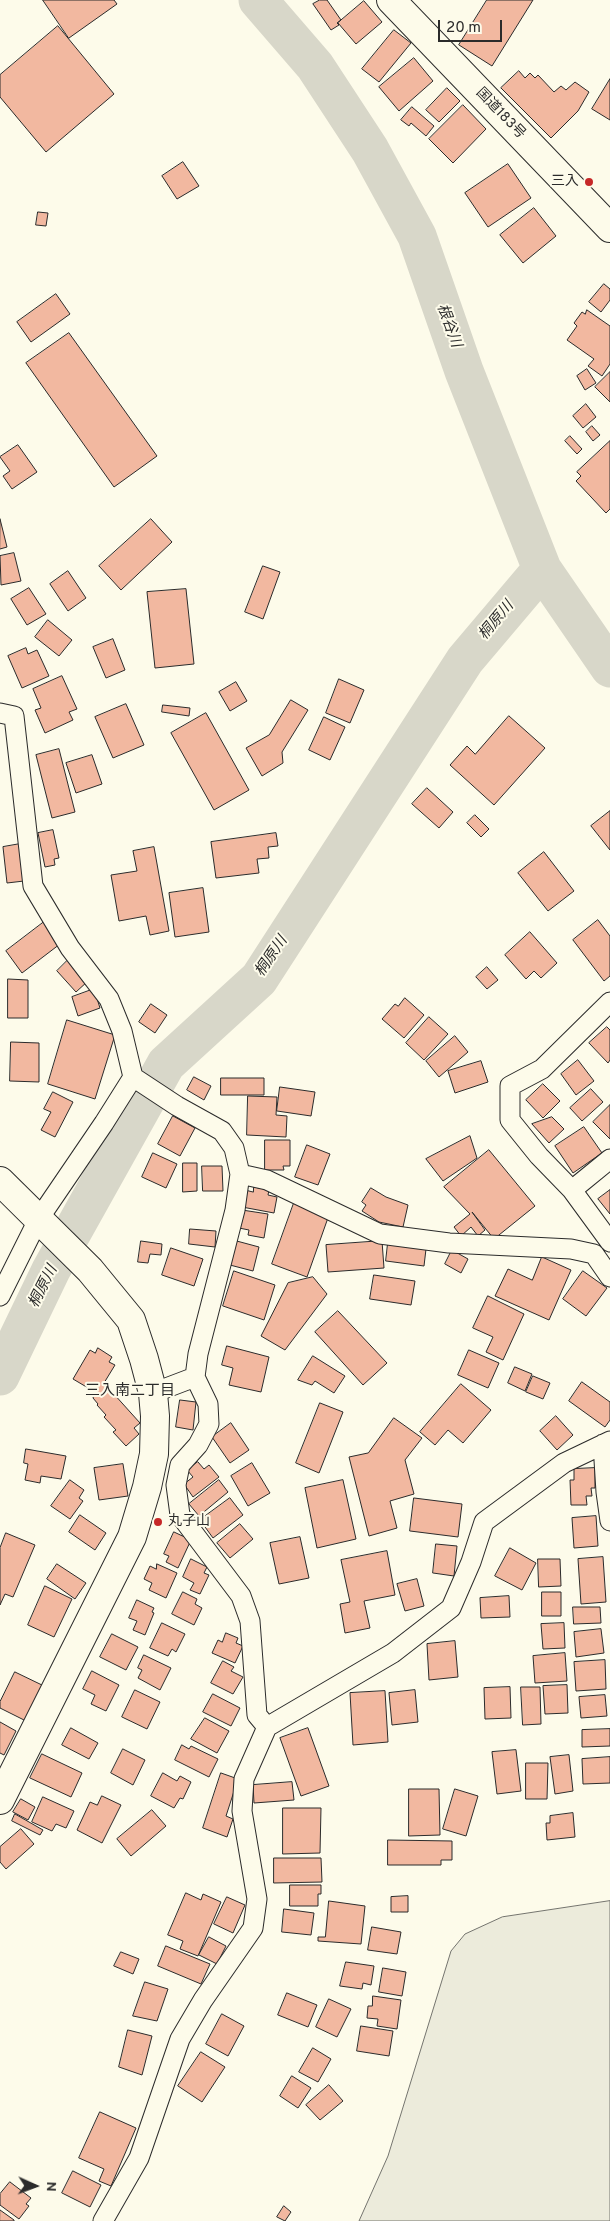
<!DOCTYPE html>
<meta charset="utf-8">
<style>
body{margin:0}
#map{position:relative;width:610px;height:2221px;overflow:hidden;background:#fdfbea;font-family:Overpass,sans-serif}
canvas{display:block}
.north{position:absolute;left:10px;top:2161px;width:50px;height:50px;-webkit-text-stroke:4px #fdfbea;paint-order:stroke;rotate:92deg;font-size:14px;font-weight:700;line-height:20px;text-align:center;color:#2b2b2b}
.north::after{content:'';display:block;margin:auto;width:18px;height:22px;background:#2b2b2b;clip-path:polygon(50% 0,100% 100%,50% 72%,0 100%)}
.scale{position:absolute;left:438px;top:20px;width:64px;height:22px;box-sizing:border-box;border:2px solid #2b2b2b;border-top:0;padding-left:6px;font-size:15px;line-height:18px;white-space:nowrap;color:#2b2b2b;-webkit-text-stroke:4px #fdfbea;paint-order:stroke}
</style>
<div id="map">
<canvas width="610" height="2221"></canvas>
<div class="north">N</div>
<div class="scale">20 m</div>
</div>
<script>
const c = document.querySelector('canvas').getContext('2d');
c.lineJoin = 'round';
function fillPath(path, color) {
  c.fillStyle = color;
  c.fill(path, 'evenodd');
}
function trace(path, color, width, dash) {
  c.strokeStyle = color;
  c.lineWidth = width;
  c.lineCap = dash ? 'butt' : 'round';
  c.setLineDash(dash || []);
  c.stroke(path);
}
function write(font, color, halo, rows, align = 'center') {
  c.font = font + ' Overpass,"Noto Sans JP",sans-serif';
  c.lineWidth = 4;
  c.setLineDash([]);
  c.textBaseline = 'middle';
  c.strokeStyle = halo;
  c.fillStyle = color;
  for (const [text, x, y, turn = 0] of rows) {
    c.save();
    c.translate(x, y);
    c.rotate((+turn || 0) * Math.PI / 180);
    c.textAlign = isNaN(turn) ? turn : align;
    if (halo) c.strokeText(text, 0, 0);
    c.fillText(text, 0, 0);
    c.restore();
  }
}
const green = new Path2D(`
 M610,1901V2221H359L388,2156L451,1951L465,1934L502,1917Z`);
fillPath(green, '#ecebdb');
trace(green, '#74746e', 1);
trace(new Path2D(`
 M258,0L315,66L370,150L417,236L464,371L542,569L610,668
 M0,1376L51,1270L166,1064L259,979L465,660L542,569`), '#d8d7c9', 39);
const building = new Path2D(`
 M43,0H114L117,4L69,38Z
 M320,0H327L341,20L337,23L339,25L331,30L313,4Z
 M487,0H533L492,66L459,45Z
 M364,1L382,22L356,44L338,23Z
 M58,26L114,94L46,152L0,97V75Z
 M394,30L411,43L379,82L362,69Z
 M414,58L433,81L399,111L379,87Z
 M519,71L525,78L530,73L535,78L538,75L554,92L561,86L566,90L575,82L589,92L578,111L551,138L501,88Z
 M610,79V120L592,109Z
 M447,88L460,101L439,122L426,110Z
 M463,105L486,129L453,163L429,139Z
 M412,107L434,126L426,136L411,123L409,126L401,120Z
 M183,162L199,186L177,199L162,176Z
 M508,164L531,198L488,227L465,193Z
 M534,208L556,236L523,263L500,235Z
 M38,212L48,213L46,226L36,225Z
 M604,284L610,289V300L601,312L589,302Z
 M56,294L70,314L31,342L17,322Z
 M587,310L610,326V364L602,376L588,366L594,359L567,340L577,326L574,323L582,312L585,314Z
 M69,333L157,456L114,487L26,363Z
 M587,369L596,383L585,390L577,376Z
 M610,372V402L595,387Z
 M586,404L596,417L583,428L573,416Z
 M592,426L600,435L593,441L586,432Z
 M570,436L582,449L577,454L565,441Z
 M610,441V509L606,513L576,481L581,476L577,472Z
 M18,445L37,472L12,489L3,476L10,471L0,457Z
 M0,519L7,547L0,549Z
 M151,519L172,542L121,590L99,566Z
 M14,553L21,581L1,585L0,556Z
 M263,566L280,572L263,619L245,612Z
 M68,571L86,598L68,611L50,584Z
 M29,588L46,614L27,625L11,599Z
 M186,589L194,664L155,668L147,592Z
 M48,620L72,640L59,656L35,637Z
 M113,639L125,670L106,678L93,647Z
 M26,648L28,654L37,650L49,676L22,688L8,656Z
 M62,676L77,709L69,712L73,720L45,733L35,710L41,708L33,689Z
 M339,679L364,690L350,723L326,713Z
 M236,682L247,701L230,711L219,692Z
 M291,700L308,710L282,752L283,763L262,776L246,748L269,735Z
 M126,704L144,745L113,758L95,717Z
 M163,705L190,708L189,716L162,712Z
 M206,713L249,790L214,810L171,733Z
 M509,716L545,748L494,805L450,765L467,746L475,754Z
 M324,717L345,727L330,760L309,750Z
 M59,749L75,812L52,818L36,755Z
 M92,755L102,784L76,793L66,763Z
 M427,788L453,812L439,828L412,804Z
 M610,811V850L591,826Z
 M475,815L489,829L481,837L467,823Z
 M53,830L59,858L54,859L55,865L45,867L38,833Z
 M276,833L278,846L268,847L269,858L257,859L259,873L216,878L211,842Z
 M20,844L24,881L7,883L3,847Z
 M154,847L169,931L150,935L146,916L119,921L111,875L137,871L133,851Z
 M544,852L574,891L548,911L518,873Z
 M203,888L209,932L175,937L169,893Z
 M598,920L610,936V976L604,981L573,940Z
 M44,922L60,944L22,973L6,951Z
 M530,932L557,963L541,978L534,971L526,979L505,955Z
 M69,959L88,981L76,992L57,971Z
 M487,967L498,980L487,989L476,977Z
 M8,979L28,980V1018H8Z
 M94,989L100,1008L78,1016L72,997Z
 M405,998L424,1015L404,1038L382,1019L395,1004L398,1006Z
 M151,1004L167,1015L155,1033L139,1022Z
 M429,1017L448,1034L424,1060L406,1043Z
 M67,1020L115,1035L95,1099L48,1084Z
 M607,1027L610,1030V1060L608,1063L589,1043Z
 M455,1036L468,1052L439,1077L426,1061Z
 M11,1042L39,1043V1082L10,1081Z
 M578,1060L594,1081L576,1095L561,1074Z
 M481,1061L488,1082L455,1093L448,1071Z
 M194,1077L211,1086L204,1100L187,1090Z
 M221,1078H264V1095H221Z
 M543,1084L560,1101L543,1118L526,1100Z
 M280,1087L315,1092L311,1116L277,1111Z
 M591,1089L603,1102L582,1121L570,1108Z
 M53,1092L73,1102L55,1137L41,1130L51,1112L44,1109Z
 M248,1096L277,1097L276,1115L287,1116L286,1137L247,1135Z
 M610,1105V1139L593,1122Z
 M173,1116L195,1128L180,1156L158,1144Z
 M552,1117L564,1129L549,1143L532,1124Z
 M584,1127L602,1153L573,1173L555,1146Z
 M470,1136L477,1158L443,1181L426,1159Z
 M265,1140H290V1166H283L284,1170H265Z
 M307,1145L330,1154L318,1185L295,1177Z
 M489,1150L535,1206L494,1239L472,1212L485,1230L478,1236L471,1227L461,1236L454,1227L470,1214L444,1187Z
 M153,1153L177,1164L166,1188L142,1177Z
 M183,1163H197V1191L183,1192Z
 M202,1166H222L223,1191H203Z
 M254,1187L269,1190L268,1195L277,1197L274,1213L242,1207L245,1190L253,1192Z
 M371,1188L386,1197L408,1205L403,1227L379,1222L362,1211L366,1205L362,1202Z
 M610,1190V1214L598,1199Z
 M294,1203L329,1215L307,1277L272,1264Z
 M242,1210L268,1214L264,1238L248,1235L249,1230L239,1228Z
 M190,1229L216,1231L215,1247L189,1244Z
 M233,1240L259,1247L253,1271L226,1264Z
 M141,1241L162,1244L161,1255L150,1254L148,1263L138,1262Z
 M382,1241L384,1268L328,1272L326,1245Z
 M388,1243L426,1249L424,1266L386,1261Z
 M171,1248L203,1259L194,1286L162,1275Z
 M452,1250L468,1259L461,1273L445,1264Z
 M542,1257L571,1270L549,1320L495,1296L508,1269L532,1280Z
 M234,1271L275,1285L264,1320L223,1306Z
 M583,1271L607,1288L586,1316L563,1299Z
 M374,1275L415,1281L411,1305L370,1299Z
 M313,1277L327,1294L285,1350L261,1336L288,1283Z
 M488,1296L524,1314L503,1360L486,1352L493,1337L473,1328Z
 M338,1311L387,1363L363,1385L315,1332Z
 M227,1346L269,1357L261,1392L229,1385L233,1368L222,1365Z
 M98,1348L112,1357L109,1362L115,1365L104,1383L140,1423L134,1428L139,1434L126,1446L113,1432L116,1430L104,1417L106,1415L97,1405L98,1404L93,1398L95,1392L73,1379L90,1350L95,1353Z
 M469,1350L499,1363L488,1388L458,1375Z
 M313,1356L345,1376L334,1393L315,1381L312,1385L298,1380Z
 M515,1367L532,1374L525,1391L508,1383Z
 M533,1376L550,1383L543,1399L526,1392Z
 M582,1382L610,1402V1420L605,1427L569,1401Z
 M461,1384L491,1410L463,1443L448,1430L435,1445L420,1432Z
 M180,1400L196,1402L193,1430L176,1427Z
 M320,1403L343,1412L319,1473L296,1463Z
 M556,1416L573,1435L557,1450L540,1431Z
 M394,1418L422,1438L405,1460L414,1494L390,1501L397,1528L369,1536L349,1457L368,1453Z
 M231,1423L249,1450L230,1463L212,1437Z
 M26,1449L66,1456L61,1479L41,1476L40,1483L25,1480L28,1464L24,1463Z
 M198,1462L204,1469L209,1465L219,1477L193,1497L184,1484L193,1477L187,1470Z
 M252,1463L270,1493L248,1506L231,1476Z
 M123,1464L128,1496L99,1500L94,1468Z
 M595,1468V1488H591L592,1496H586L587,1505H571L570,1480H574V1469Z
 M70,1480L84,1490L79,1498L83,1501L70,1519L51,1506Z
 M219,1480L228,1492L199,1516L189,1504Z
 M343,1480L356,1539L317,1548L305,1488Z
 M230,1498L243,1515L213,1538L200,1520Z
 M414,1498L462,1504L458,1537L410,1531Z
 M80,1515L106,1533L95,1550L69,1532Z
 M596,1516L598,1546L574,1548L572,1518Z
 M240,1524L253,1539L230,1558L217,1543Z
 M174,1532L191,1540L178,1568L166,1562L169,1556L164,1554Z
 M6,1533L35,1545L13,1597L5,1594L0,1605V1548Z
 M300,1537L309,1578L279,1584L270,1543Z
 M436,1544L457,1546L454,1576L433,1573Z
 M510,1548L536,1563L522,1590L495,1576Z
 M387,1551L395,1595L364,1601L370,1628L345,1633L340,1604L350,1602L341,1560Z
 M603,1557L606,1602L581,1604L578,1559Z
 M191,1559L207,1567L204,1573L209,1575L200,1594L190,1590L194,1583L183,1577Z
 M538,1559H560L561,1586L539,1587Z
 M57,1564L86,1583L75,1599L47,1579Z
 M157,1564L177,1573L166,1598L149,1590L152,1583L144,1579L150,1566L156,1569Z
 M417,1579L424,1606L405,1611L397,1584Z
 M45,1586L72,1599L54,1637L28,1625Z
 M183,1592L197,1599L195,1604L202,1608L194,1625L172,1614Z
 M542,1592H561V1616H542Z
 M509,1596L510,1617L481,1618L480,1598Z
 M137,1600L154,1608L152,1612L154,1613L145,1635L133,1630L137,1621L129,1618Z
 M573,1607H600L601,1623L574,1624Z
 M162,1623L185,1634L176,1652L172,1649L168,1656L150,1648Z
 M564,1623L565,1648L543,1649L541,1624Z
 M601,1629L604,1653L576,1657L574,1632Z
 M226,1633L238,1638L236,1643L243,1646L235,1663L212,1653L218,1640L222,1642Z
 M112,1634L138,1647L126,1670L100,1657Z
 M455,1641L458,1677L429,1680L427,1644Z
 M565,1653L567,1681L535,1683L533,1656Z
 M144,1655L171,1668L160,1690L138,1678L142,1670L138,1668Z
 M605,1660L606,1689L576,1691L574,1662Z
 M223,1661L234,1667L231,1671L243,1677L233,1694L211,1683Z
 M92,1671L119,1685L106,1711L91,1704L95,1695L83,1689Z
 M15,1672L44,1686L26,1721L0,1708V1702Z
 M567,1685L568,1713L545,1714L543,1686Z
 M510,1687L511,1718L485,1719L484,1688Z
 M521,1687H540L541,1724L523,1725Z
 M135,1690L160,1702L147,1729L122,1717Z
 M415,1690L418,1722L392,1725L389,1693Z
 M385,1691L388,1742L353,1745L350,1693Z
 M213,1694L240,1708L231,1726L203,1712Z
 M605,1695L607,1716L581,1718L579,1697Z
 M205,1718L229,1731L217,1753L191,1739Z
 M0,1722L16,1731L4,1755L0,1753Z
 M71,1728L98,1743L89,1759L62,1745Z
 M308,1728L329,1786L301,1796L280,1738Z
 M610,1729V1746L582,1747V1730Z
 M182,1745L189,1749L191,1746L218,1759L209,1777L175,1760Z
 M123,1749L145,1760L133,1785L111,1773Z
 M516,1750L521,1791L497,1794L492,1752Z
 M42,1754L82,1773L71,1797L30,1778Z
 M569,1755L573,1791L555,1794L550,1757Z
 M610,1757V1783L583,1784L582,1759Z
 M526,1763H548L547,1799H526Z
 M163,1773L177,1781L180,1776L191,1782L183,1799L180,1798L174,1808L151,1796Z
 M221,1773L238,1779L226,1816L233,1819L227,1837L203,1828Z
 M292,1782L294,1800L254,1803L253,1785Z
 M409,1789H439L440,1835L409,1836Z
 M455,1789L478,1796L466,1836L443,1829Z
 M102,1796L121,1805L102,1843L77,1830L90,1802L97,1805Z
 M43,1797L74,1811L66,1828L56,1824L52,1831L32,1822Z
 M21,1799L35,1807L28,1820L13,1812Z
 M283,1808H321L320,1853L283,1854Z
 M152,1810L166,1826L131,1856L117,1839Z
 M573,1813L575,1837L547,1840L546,1823H550V1816Z
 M15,1814L43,1830L40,1835L12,1821Z
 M21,1829L34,1844L6,1869L0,1862V1847Z
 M388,1840L452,1841V1860H441V1865H388Z
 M274,1858H321L322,1882L274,1883Z
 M290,1885H321V1894H318V1906H290Z
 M186,1893L201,1900L203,1894L221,1902L198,1956L180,1949L183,1941L168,1935Z
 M408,1896V1912H391V1897Z
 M227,1897L245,1905L233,1933L214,1924Z
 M329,1901L365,1906L361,1944L318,1941V1937H325Z
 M284,1909L314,1913L311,1935L282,1932Z
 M372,1927L401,1932L397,1954L368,1950Z
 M209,1937L226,1946L217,1964L199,1955Z
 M166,1946L210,1964L201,1984L158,1966Z
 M121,1952L139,1959L133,1974L114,1966Z
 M346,1962L374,1966L371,1985L363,1983L362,1989L340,1986Z
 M383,1968L406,1972L402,1996L379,1992Z
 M145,1982L168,1989L157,2021L133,2016Z
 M287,1993L317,2005L308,2027L278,2015Z
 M373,1996L401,2000L397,2029L377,2026L378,2019L367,2018L368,2006H372Z
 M329,1999L351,2009L337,2037L316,2027Z
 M222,2014L244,2026L228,2056L206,2044Z
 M361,2026L393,2031L389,2056L357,2051Z
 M128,2030L152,2036L142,2075L119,2067Z
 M313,2048L331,2059L318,2082L299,2072Z
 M201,2052L225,2067L202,2102L178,2086Z
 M292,2076L311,2088L298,2108L280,2096Z
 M329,2085L343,2101L320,2120L306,2105Z
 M100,2112L136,2128L111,2186L99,2181L104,2169L79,2158Z
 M73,2171L101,2185L90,2207L62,2193Z
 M10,2182L31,2198L26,2204L29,2206L19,2219L0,2205V2194Z
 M284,2206L291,2212L285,2221L277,2217Z
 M0,2210L14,2220V2221H0Z`);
fillPath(building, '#f2b8a0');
trace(building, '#2b2b2b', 1);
const street = new Path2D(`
 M0,713L14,716L33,886L70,948L109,999L122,1031L133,1077L177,1106L222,1131L234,1148L240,1174L235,1210L198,1354L195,1377L208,1404L209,1424L198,1445L180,1465L176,1485L180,1515L241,1596L250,1621L257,1715L267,1727
 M610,1002L542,1069L510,1086V1120L539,1156L572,1190L610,1242
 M240,1174L267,1180L380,1234L449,1243L571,1249L594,1254L610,1277
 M572,1190L610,1159
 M0,1296L38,1220L104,1123L133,1077
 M153,1393L195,1377
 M603,1444L606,1492L610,1521
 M103,2221L139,2158L180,2039L203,2000L253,1928L257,1899L242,1811L244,1779L267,1727L393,1653L451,1608L471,1562L484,1522L564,1463L610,1441`);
const secondary = new Path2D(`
 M0,1181L90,1270L131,1320L144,1359L153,1393L155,1416L154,1454L147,1487L132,1537L0,1800`);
const highway = new Path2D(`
 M391,0L610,228`);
trace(street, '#2b2b2b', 21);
trace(secondary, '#2b2b2b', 30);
trace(highway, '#2b2b2b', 30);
trace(street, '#fdfbea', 19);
trace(secondary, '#fdfbea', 28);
trace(highway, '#fdfbea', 28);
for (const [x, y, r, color] of [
 [589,182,5,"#c62828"],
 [158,1522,5,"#c62828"]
]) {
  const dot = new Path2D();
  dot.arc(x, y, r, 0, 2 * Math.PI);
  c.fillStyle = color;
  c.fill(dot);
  trace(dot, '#fdfbea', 2);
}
write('14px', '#2b2b2b', '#fdfbea', [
 ["国道183号",500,114,46]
]);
write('14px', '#2b2b2b', '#fdfbea', [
 ["三入",579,182],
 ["丸子山",168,1522,"left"]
], 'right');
write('italic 15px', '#2b2b2b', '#fdfbea', [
 ["根谷川",448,326,70],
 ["桐原川",497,621,-50],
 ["桐原川",272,957,-56],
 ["桐原川",44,1287,-63]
]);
write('15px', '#2b2b2b', '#fdfbea', [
 ["三入南二丁目",130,1392]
]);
</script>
